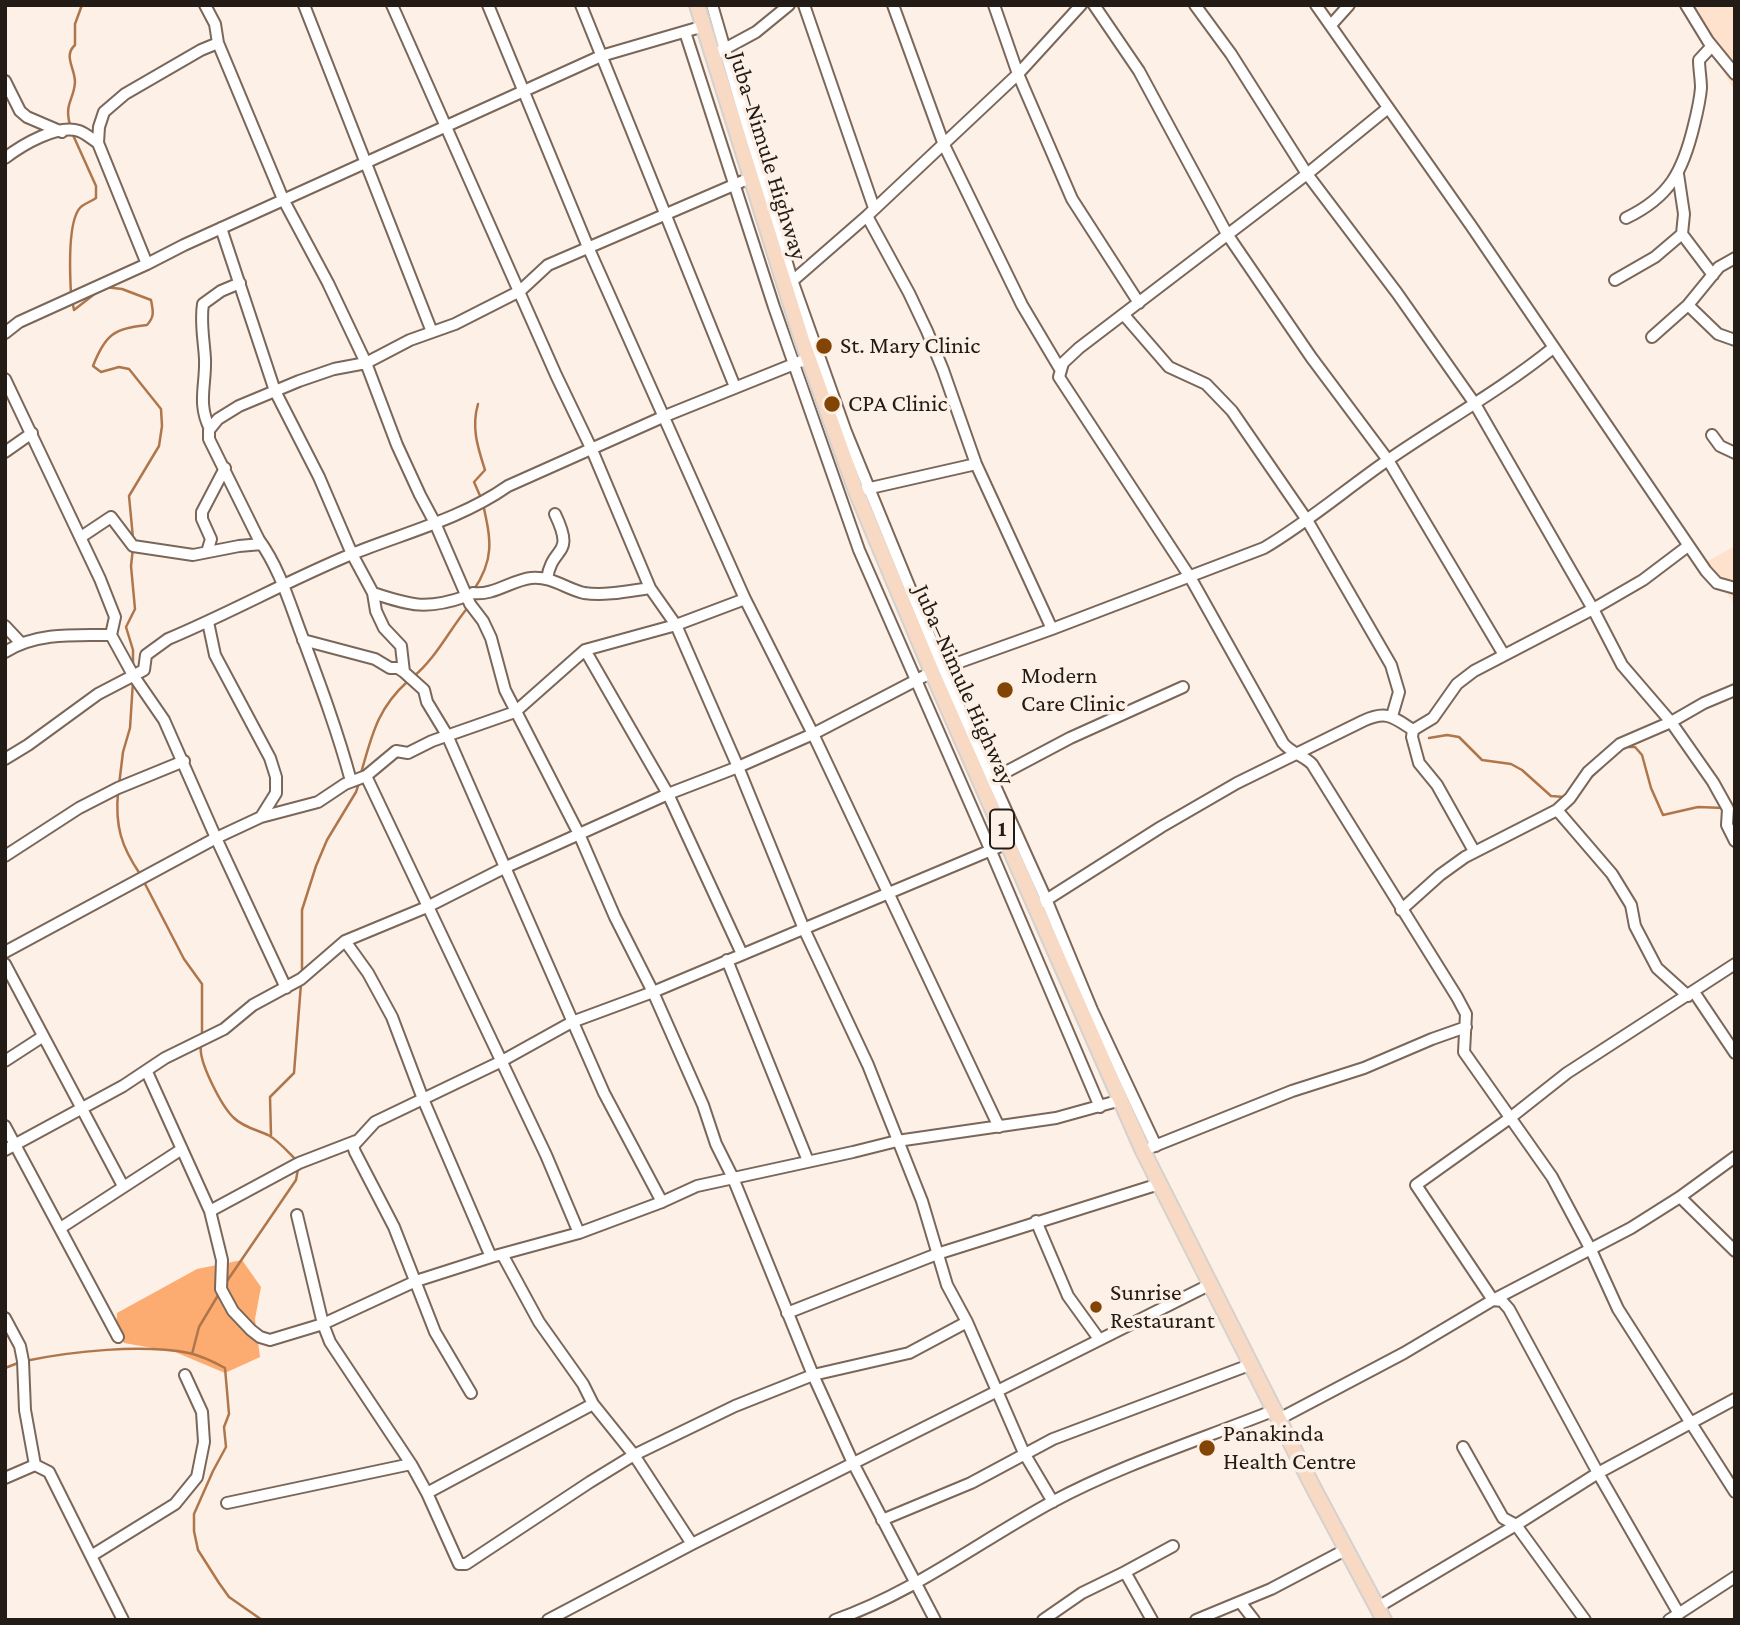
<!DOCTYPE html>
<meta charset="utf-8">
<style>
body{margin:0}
#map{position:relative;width:1740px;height:1625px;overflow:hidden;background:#fdf0e6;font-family:"Crimson Pro",serif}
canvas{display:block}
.frame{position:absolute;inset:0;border:7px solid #231c16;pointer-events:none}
</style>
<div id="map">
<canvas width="1740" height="1625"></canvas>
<div class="frame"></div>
</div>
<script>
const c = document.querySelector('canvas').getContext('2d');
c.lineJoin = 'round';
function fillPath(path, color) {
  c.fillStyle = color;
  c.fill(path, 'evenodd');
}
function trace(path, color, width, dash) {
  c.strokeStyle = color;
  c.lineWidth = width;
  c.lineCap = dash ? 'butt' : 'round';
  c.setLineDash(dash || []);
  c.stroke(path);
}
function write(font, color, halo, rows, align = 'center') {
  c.font = font + ' "Crimson Pro",serif';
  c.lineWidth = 7;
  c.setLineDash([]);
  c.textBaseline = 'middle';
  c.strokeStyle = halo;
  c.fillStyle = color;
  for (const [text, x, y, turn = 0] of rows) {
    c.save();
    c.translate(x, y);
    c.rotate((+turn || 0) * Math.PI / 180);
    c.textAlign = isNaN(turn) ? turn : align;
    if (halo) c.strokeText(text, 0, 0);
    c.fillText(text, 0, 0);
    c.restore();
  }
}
fillPath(new Path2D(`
 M1682,5H1735V91L1704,40Z
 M1735,546V605L1706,562Z`), '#ffe2cd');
fillPath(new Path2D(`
 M242,1260L261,1287L255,1319L260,1357L225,1373L175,1352L124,1343L116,1331L117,1313L197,1269Z`), '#fcac71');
trace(new Path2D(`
 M70,125C64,103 74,100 75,82C75,68 63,56 75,45V24L82,5
 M105,287L122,289L151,300C153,311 155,316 147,325C114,328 105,335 93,366L101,372L119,367L129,369L161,409L162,426L159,446L129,496L133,538
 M71,294C70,276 67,217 82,206C86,203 92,201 96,198V186L73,135
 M72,300L74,310L97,292
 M478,404C471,428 478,448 485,470L474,482L481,498
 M133,548L131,566L135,609L126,627L133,650V668
 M473,591C495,559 491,540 483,504
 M413,677C437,657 449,630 469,606
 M1429,738L1447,735L1459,737L1482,760L1511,764L1522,770L1551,796L1564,797
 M1627,747H1635L1642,755L1651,788L1663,815L1698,807L1724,808
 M361,773C372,735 377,709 408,681
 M1588,780L1601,768
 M119,785L123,752L130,728L133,681
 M118,792C115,826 121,846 140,874
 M143,880L184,959L202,984V1036
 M302,973V910L316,866L327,840L356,792L359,783
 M201,1046C198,1061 222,1107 234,1118C243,1127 257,1130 268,1135C278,1140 288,1152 296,1160
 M271,1135L270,1097L294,1073L301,984
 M225,1284L296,1180L298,1169
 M192,1354L199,1327L220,1292
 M25,1361C73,1351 141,1344 189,1353C202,1356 214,1362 225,1368L229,1414L224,1427L226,1447L213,1471L194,1514V1531L198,1550L219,1583L229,1597L262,1620
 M5,1368L18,1363`), '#af764b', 2.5);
const minor = new Path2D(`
 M205,5L215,24L218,43L283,199L328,283L366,363L397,445L420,495L435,523L470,604L483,621L491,638L505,690L579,834L615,917L653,992L703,1105L716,1144L733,1178L813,1375L853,1463L935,1620
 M304,5L432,332
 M392,5L556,375L592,450L650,588L676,625L738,767L804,929L868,1065L922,1201L947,1285L967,1322L1024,1453L1053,1502
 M488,5L588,247L745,599L813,734L999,1127
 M581,5L735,387
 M712,5L792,280L846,432L950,686L1046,899L1092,1010L1156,1146
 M804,5L874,208
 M893,5L944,145L1022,305L1060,369
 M994,5L1018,74L1072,199L1139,303
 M1094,5L1139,71L1227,234L1311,357L1388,460L1504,655
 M1195,5L1231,54L1307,174L1397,293L1475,404L1593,609L1622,665L1671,722L1713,782L1728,809L1727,825L1735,841
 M1316,5L1472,227L1706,571L1717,583L1735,588
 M1686,5L1708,41L1735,74
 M1331,25L1349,5
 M685,32L774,307L859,550L990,849L1100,1107
 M719,52L756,32L789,5
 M5,81L20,111L27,117L62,132
 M1388,108L1307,174L1079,348L1063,363L1059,377L1190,577L1283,743C1291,753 1303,755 1312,764L1457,997L1466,1014L1464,1052L1552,1177L1591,1250L1618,1309L1735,1492
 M5,158C22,145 57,124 79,131C85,133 92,139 98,143
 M867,216L909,293L927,331L943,370L976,464L1052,629
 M1626,218C1670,197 1683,171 1694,125C1697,113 1700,100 1701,88C1701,79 1699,69 1699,60L1712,46
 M221,228L275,391L319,477L352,554L373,593L376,611L384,628L401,646L404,672L424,690L427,702L447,735L604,1093L662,1202
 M1682,234L1713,275
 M147,264L98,143L99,127L104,112L125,94L201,50L218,43
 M1615,280L1655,257L1682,234L1684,214L1678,174
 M789,284L867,216L1018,74L1081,5
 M1688,305L1718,334L1735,340
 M1124,315L1169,367L1206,384L1232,411L1307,520L1391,665L1399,692L1392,716
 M5,333L19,322L147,264L184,245L601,56L704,26
 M1652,337L1688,305L1719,267L1735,258
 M5,379L100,579L115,617L111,635L133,675L164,720L216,838L286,988
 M210,429C197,403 206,386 205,359C204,340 200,322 203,304L221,291L240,283
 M1712,435L1720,446L1735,453
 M5,452L32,433
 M866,489L976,464
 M81,537L111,517L133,546L193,555L239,546L262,544
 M207,552L211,539L202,519V512L225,468
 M547,579C552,544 576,558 555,514
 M373,593C412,606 427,610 467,596
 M473,593C493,596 512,580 531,578C552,576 566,589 584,593C606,596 629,591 650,588
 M208,622L215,655L270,758L276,777V793L261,817
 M5,626L20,642
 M303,640L375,659L390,668H398L404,672
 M585,650L668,794L742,954
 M5,652C36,632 76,635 111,635
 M5,759L28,745L98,694L144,670L146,655L168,639C230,613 289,580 352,554C404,533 461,519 508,486L665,416L809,358
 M366,776L546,1155L579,1233
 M351,781C337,729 318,679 299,628C288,598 278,566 259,540L209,439V430L218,419L239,406L299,381L334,369L366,363L410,340L455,324L520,291L548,265L750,178
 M987,782L1070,738L1183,687
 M1557,810L1612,874L1631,905L1635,926L1657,968L1688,996
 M1474,851L1437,785L1419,763L1412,737L1413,730L1433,718L1457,684L1474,671L1593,609L1643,580L1688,546
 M5,856L79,808L118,788L184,761
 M1043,902L1161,827L1237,783L1363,721C1387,710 1393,717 1413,730
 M1401,910L1440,875L1465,857L1557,810L1570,798L1588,772L1620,744L1671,722L1704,703L1735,690
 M345,941L368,973L392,1017L423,1099L491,1257
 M5,952L216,838L261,817L318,802L345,784L366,776L396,751L408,753L432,741L515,712L585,650L676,625L745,599
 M727,960L808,1161
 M5,964L123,1186
 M1694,992L1735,1053
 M5,1061L42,1037
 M147,1072L210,1211L222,1260L221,1289L233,1311L251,1330L260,1337L270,1340L323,1324L416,1281L491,1257L579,1233L662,1202L697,1186L853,1152L897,1141L1056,1118L1121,1100
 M5,1126L118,1337
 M1152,1147L1292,1091L1364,1068L1432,1039L1466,1027
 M5,1150L123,1086L165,1058L224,1029L253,1005L301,979L345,941L427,907L504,868L668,794L738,767L813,734L932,672L1052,629L1264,548C1308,522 1346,489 1388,460C1443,422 1501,390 1553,348
 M1680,1197L1735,1251
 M210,1211L299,1163L356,1141
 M297,1215L323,1324L330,1342L411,1464L427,1493L459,1564H466L590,1482L634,1455L735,1406L813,1375L909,1353L967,1322
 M1036,1221L1068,1296L1099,1339
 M62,1227L182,1149
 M502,1254L539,1322L583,1384L593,1404L634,1455L692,1544
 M787,1313L937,1254L1159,1184
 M5,1318L20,1346L23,1361L25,1410L35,1465
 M471,1393L435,1332L394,1227L355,1152L353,1146L375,1122L500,1062L572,1022L653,992L1008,843
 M1279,1419L1404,1353L1493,1300L1631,1228L1680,1197L1735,1157
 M1463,1447L1503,1518L1516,1525L1585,1620
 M5,1478L35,1465L49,1472L123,1620
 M427,1493L593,1404
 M227,1503L411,1464
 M882,1520L971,1483L1053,1439L1252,1364
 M91,1556L175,1504L197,1477L204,1442L202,1412L185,1375
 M1125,1572L1173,1546
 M1240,1602L1254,1620
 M1378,1607L1516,1525L1598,1473L1735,1399
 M1679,1614L1598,1473L1509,1309L1502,1301L1493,1300L1416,1185L1510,1118L1567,1073L1735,964
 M548,1620L692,1544L1209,1285
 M835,1620C913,1593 980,1541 1052,1502C1123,1464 1200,1440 1275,1410
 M1043,1620L1082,1593L1125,1572L1152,1620
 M1196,1620L1271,1589L1347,1549
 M1669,1620L1735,1577`);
const major = new Path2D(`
 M697,5L802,340L856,491L932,672L1143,1151L1313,1487L1384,1620`);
trace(minor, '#7a675a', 14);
trace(major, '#d3d2d0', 18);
trace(minor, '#fff', 10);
trace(major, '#f8d9c3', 14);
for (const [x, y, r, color] of [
 [824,346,9,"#834506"],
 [832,404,9,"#834506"],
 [1005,690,9,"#834506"],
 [1096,1307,7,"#834506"],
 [1207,1448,9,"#834506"]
]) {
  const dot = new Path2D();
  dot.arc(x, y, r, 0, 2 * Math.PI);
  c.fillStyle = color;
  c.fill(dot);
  trace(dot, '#fdf0e6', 2.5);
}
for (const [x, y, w] of [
 [1002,829,24]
]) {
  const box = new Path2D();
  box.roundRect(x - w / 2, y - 19.5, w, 39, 5);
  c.fillStyle = '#fdf0e6';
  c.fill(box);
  trace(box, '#231c16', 2);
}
write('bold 23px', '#231c16', null, [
 ["1",1002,829]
]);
write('24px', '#231c16', '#fdf0e6', [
 ["Juba–Nimule Highway",768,156,73],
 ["Juba–Nimule Highway",964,685,66]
]);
write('24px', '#231c16', '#fdf0e6', [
 ["St. Mary Clinic",840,346],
 ["CPA Clinic",848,404],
 ["Modern",1021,676],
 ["Care Clinic",1021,704],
 ["Sunrise",1110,1293],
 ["Restaurant",1110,1321],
 ["Panakinda",1223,1434],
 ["Health Centre",1223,1462]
], 'left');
</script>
